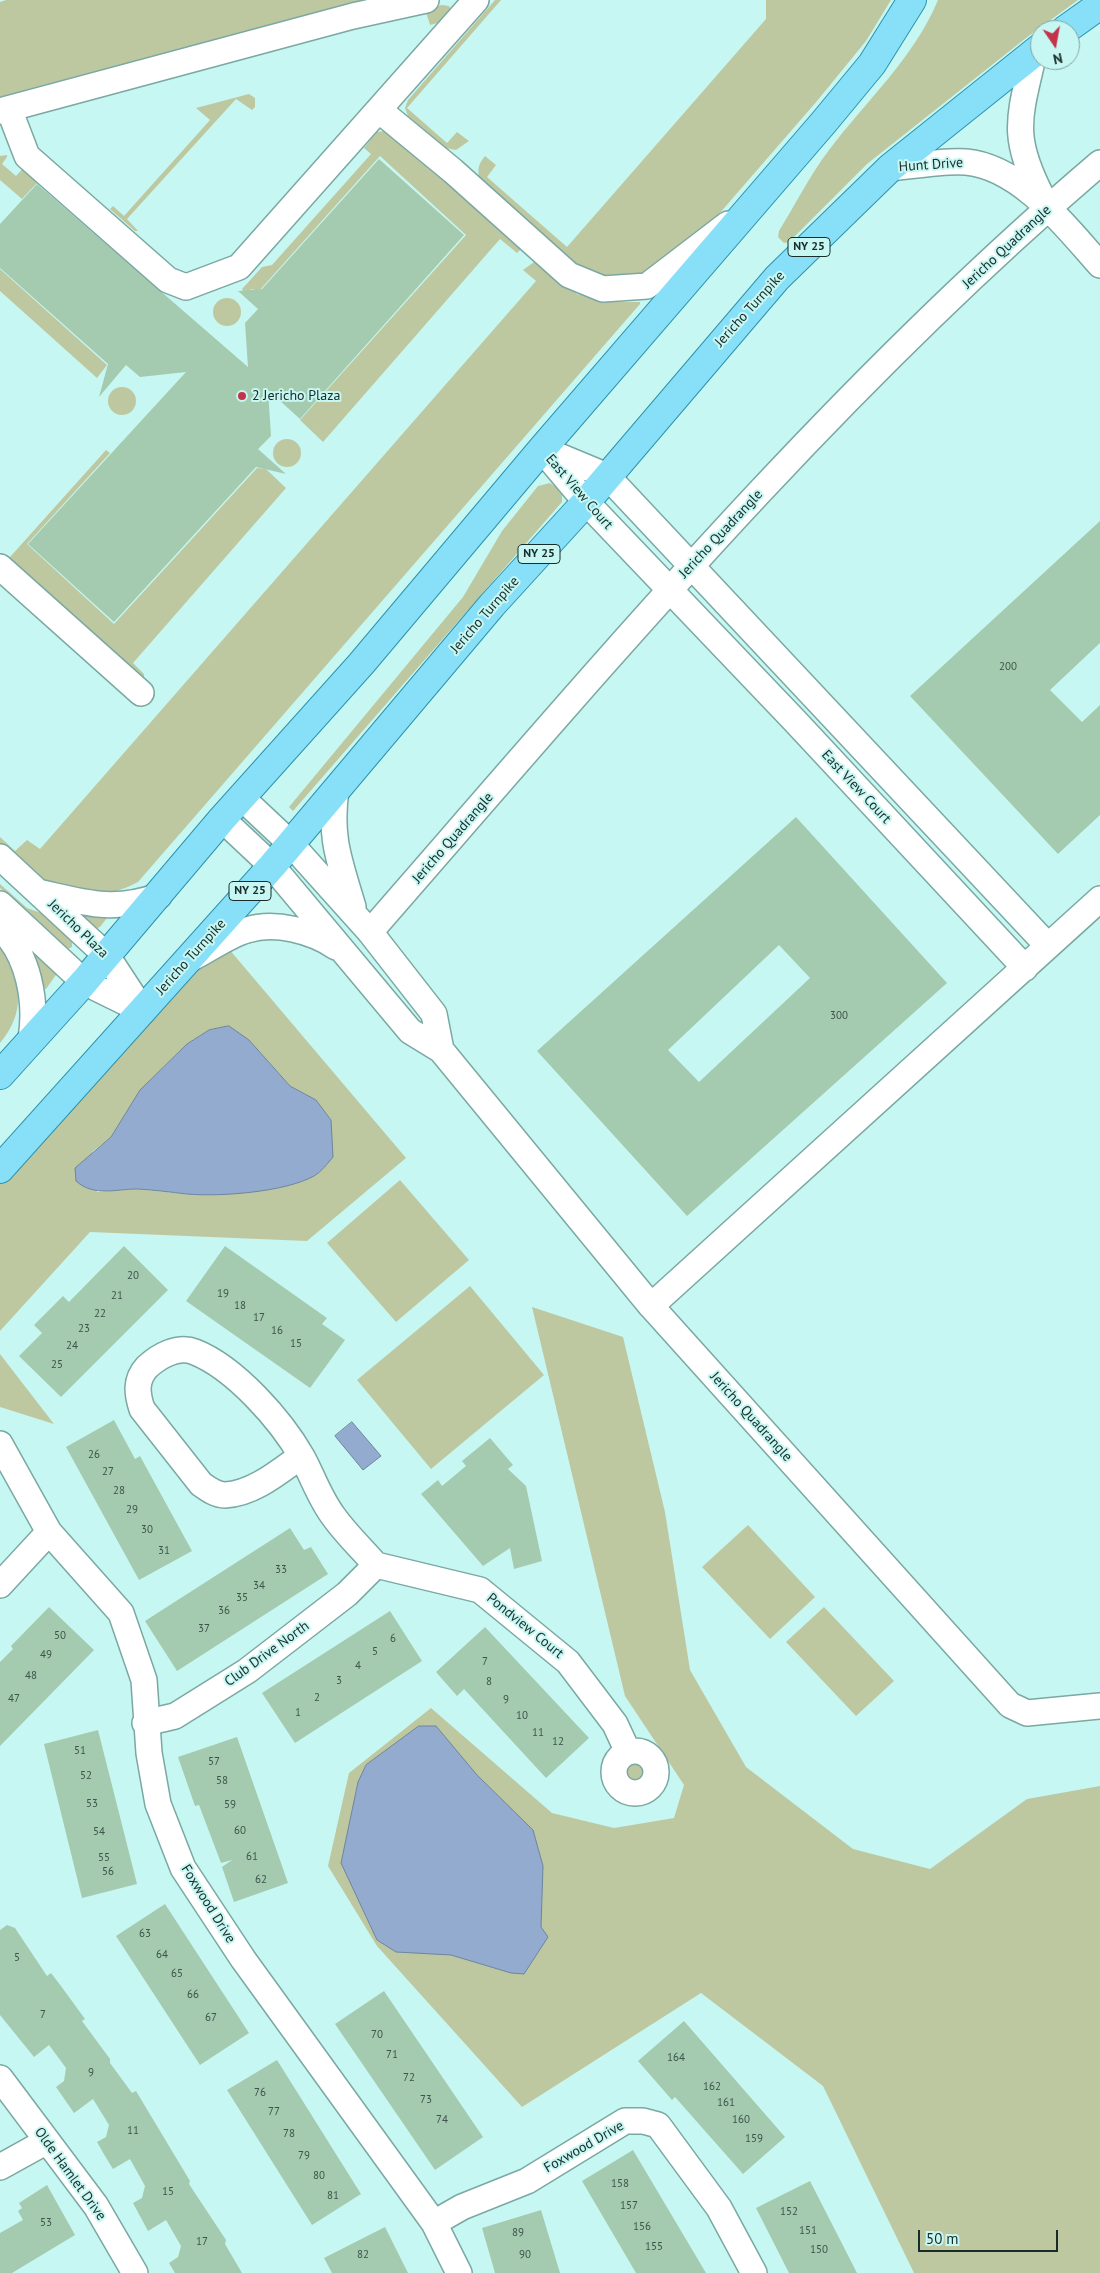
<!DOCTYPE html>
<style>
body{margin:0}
#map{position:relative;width:1100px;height:2273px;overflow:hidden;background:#c7f7f2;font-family:"PT Sans",sans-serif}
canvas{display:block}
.north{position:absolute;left:1030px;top:20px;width:50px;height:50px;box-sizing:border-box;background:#c7f7f2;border:1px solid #81a6a2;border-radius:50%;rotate:168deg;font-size:14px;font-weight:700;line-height:20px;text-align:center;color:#192c2a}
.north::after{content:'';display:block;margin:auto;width:18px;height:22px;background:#c3334b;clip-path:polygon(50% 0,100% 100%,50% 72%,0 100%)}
.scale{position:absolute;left:918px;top:2230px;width:140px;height:22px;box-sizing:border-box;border:2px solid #192c2a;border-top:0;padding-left:6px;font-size:15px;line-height:18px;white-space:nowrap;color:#192c2a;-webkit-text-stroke:4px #c7f7f2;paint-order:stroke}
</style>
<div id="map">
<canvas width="1100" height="2273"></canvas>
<div class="north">N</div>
<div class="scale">50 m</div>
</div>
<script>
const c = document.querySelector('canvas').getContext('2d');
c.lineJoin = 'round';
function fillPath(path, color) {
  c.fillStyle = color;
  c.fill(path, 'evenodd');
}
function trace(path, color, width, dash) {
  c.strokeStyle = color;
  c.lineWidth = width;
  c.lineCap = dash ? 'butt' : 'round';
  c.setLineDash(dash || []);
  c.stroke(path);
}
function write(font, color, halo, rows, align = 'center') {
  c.font = font + ' "PT Sans",sans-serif';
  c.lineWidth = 4;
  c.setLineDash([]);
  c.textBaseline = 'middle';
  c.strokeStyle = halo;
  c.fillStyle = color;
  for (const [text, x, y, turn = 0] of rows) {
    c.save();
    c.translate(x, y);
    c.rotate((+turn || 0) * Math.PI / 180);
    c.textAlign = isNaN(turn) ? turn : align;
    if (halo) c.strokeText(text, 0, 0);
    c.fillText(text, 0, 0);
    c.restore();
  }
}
fillPath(new Path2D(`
 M6,0H378L0,101V2Z
 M495,0H501L407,108L447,143L457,132L469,141L456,150L445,148L408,116L405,108L408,100Z
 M766,0H891L866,41L817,101L686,252L632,279H605L578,269L481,183C477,171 477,166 485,156L496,165L487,177L567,247L766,19Z
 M938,0H1078L1026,38L867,164L789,242L784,243L778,237L779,231C795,205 810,175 829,150C866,101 914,58 938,0Z
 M442,5L449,6L451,10L445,21L430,25L425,9Z
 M249,94L255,98V107L252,110L236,99L127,219L138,231H135L110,209L113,206L124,216L210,120L196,108Z
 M385,131L393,133L520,244V250L517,253L500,239L323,442L300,420L466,235L380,156L259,291L252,289L245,293L242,289L262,267L272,265L371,154L364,148L377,132Z
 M7,155V157L2,164L16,176L26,165L157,279L153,284L39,181L22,199L0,180V156Z
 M534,262L577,294L609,302H640V304L138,882C77,914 44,883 0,844V837L15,851L27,840L40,849L536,281L523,270Z
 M0,269L107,365L97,378L0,291Z
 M213 312a14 14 0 1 1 28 0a14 14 0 1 1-28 0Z
 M108 401a14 14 0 1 1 28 0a14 14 0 1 1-28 0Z
 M273 453a14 14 0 1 1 28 0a14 14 0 1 1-28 0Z
 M106,450L110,453L27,544L114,624L257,468L266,469L286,488L133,663L144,674V678L139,679L10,561V557Z
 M550,483L562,491V502L293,811L289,807L463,597L502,531L538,486Z
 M0,884L27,908L44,914L72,937V947L68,949L0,888Z
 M76,911L110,914L100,927L95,929Z
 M223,942L406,1158L307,1241L90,1232L0,1331V1170ZM209,1030L249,1040L290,1086L316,1100L331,1120L315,1175L276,1188L235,1193L187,1194L136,1189L97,1192L92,1152L111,1137L140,1090L187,1044Z
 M0,946C23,977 26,1013 0,1043Z
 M32,950L58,972L46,989H45Z
 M400,1180L469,1260L396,1322L327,1243Z
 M470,1286L544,1375L431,1469L357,1380Z
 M532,1307L623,1337L665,1512L690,1670L746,1767L853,1849L930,1869L1027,1799L1100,1786V2273H914L823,2086L701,1993L522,2107L377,1946L328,1866L349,1773L431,1708L552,1813L614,1828L674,1818L684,1785L625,1696Z
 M0,1354L54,1424L0,1407Z
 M748,1525L815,1597L770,1639L702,1567Z
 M824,1607L894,1681L856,1716L786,1642Z
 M620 1772a16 16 0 1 1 32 0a16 16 0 1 1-32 0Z`), '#bec8a0');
const water = new Path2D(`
 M229,1026L249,1040L290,1086L316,1100L331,1120L333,1157C328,1163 321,1172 314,1176C285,1192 220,1197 187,1194C170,1192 154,1190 138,1189C115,1189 94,1197 76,1181L75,1168L111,1137L140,1090L187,1044L209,1030Z
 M352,1422L381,1456L363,1470L335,1436Z
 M419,1726H436L477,1775L533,1830L543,1866L541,1927L548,1937L524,1974L511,1973L451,1955L396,1952L377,1940L341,1863L358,1782L366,1765Z`);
fillPath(water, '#93abce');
trace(water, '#6e859d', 1);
fillPath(new Path2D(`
 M379,159L464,235L300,419L268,390L271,436L258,449L286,474L256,467L114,622L28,544L186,372L140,377L126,365L99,397L108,364L0,268V224L37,184L248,367L245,323L258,309L238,291L262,289Z
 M1100,521V643L1050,690L1082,722L1100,705V815L1058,854L910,696Z
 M796,817L947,983L687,1216L537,1051ZM779,945L810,978L699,1082L668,1050Z
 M124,1246L168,1290L61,1397L19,1356L42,1333L34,1325L63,1296L69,1302Z
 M225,1246L327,1318L322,1324L345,1340L310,1388L186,1301Z
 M114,1420L135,1459L140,1456L192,1551L139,1580L66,1447Z
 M490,1438L513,1465L508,1469L526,1486L542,1561L514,1569L510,1548L483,1566L421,1494L438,1480L442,1486L466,1466L462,1461Z
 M290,1528L304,1550L311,1547L328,1574L177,1671L145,1621Z
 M49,1607L94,1650L0,1746V1662L13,1649L11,1646Z
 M390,1611L422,1661L295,1743L262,1693Z
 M485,1627L589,1738L546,1778L464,1689L457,1696L436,1672Z
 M98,1730L137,1884L82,1898L44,1744Z
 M237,1737L288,1883L234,1902L222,1867L232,1860L221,1863L199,1805L195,1806L178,1757Z
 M165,1904L249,2033L200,2065L116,1936Z
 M7,1925L15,1928L47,1976L51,1973L61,1986L85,2019L82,2021L110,2059V2063L132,2093L136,2091L190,2181L189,2184L226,2240L225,2244L242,2273H175L169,2263L178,2257L181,2246L166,2220L148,2231L133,2203L142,2198L145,2186L130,2159L113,2169L105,2156L97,2142L106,2137L109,2125L93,2099L74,2113L56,2087L64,2081L66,2068L49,2045L34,2057L0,2015V1930Z
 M384,1991L483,2137L435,2170L335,2024Z
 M684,2021L785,2137L743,2174L675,2097L672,2100L638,2061Z
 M277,2060L361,2194L312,2225L227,2090Z
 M633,2150L706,2273H636L582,2181Z
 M810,2181L857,2273H789L756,2208Z
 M47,2185L75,2235L12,2273H0V2233L23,2220L18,2211L22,2208L19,2203Z
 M541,2210L560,2273H495L482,2228Z
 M385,2227L408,2273H332L324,2258Z`), '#a4cbaf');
const minor = new Path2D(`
 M1034,53C1019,119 1010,136 1043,199
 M9,109L27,156L168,280L186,287L239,267L476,0
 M379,110L453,171L569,275L603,289L647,286L728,224
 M0,111L353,16L426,0
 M890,168C912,166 945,160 966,162C1021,167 1066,227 1100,265
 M542,449L607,476L1048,946
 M543,451L586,502L795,721L1025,968
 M0,567L141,693
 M336,790C329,838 340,862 353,907
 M242,798L291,844L370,932L434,1014L441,1050
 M222,819L272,866L410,1031L441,1050L651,1306L1010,1705L1027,1713L1100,1706
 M0,857L107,956L143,1011
 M42,893C86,903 114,912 159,896
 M0,904L84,982L143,1011
 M0,928C29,954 37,1002 31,1039
 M370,932C602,666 830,393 1100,163
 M192,958C210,949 229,935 247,930C275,921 312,931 336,947
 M651,1306L1100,899
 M0,1444L49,1532L121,1613L144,1680L149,1753L158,1804L183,1868L243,1959L434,2223
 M301,1456C280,1471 253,1494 225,1495C216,1495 208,1489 201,1484L142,1409C137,1394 135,1380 147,1367C159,1356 178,1345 195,1352C235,1368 281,1420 302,1457C313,1477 320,1499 334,1517C346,1534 362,1549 376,1565
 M376,1565L480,1590L568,1662L615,1724L628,1752
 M0,1585L49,1532
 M145,1723L175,1716L247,1671L347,1594L376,1565
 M614 1772a21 21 0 1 1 42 0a21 21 0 1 1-42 0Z
 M0,2078L96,2206L135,2273
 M0,2167L47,2141
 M459,2273L434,2223L462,2207L527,2181L625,2121H643L658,2125L719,2208L754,2273`);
const major = new Path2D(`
 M1065,30L1100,5
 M0,1075L84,982L222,819L361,664L542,449L824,122L872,64L912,0
 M0,1169L272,866L492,605L586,502L777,278L890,168L1040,48`);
trace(minor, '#7aa8a3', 28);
trace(major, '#2d93ad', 30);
trace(minor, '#fff', 25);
trace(major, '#88dff8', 28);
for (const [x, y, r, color] of [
 [242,396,5,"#c3334b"]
]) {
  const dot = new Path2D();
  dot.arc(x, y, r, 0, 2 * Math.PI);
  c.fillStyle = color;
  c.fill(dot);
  trace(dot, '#c7f7f2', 2);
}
write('11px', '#3c544b', null, [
 ["200",1008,667],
 ["300",839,1016],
 ["20",133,1276],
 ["19",223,1294],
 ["21",117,1296],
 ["18",240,1306],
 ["22",100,1314],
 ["17",259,1318],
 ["23",84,1329],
 ["16",277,1331],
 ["15",296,1344],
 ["24",72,1346],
 ["25",57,1365],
 ["26",94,1455],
 ["27",108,1472],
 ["28",119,1491],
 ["29",132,1510],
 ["30",147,1530],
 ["31",164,1551],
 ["33",281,1570],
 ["34",259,1586],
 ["35",242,1598],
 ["36",224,1611],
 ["37",204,1629],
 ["50",60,1636],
 ["6",393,1639],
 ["5",375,1652],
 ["49",46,1655],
 ["7",485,1662],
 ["4",358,1666],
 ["48",31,1676],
 ["3",339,1681],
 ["8",489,1682],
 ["2",317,1698],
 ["47",14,1699],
 ["9",506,1700],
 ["1",298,1713],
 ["10",522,1716],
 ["11",538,1733],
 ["12",558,1742],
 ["51",80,1751],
 ["57",214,1762],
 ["52",86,1776],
 ["58",222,1781],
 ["53",92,1804],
 ["59",230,1805],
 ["60",240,1831],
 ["54",99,1832],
 ["61",252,1857],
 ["55",104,1858],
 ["56",108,1872],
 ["62",261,1880],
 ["63",145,1934],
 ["64",162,1955],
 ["5",17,1958],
 ["65",177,1974],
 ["66",193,1995],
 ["7",43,2015],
 ["67",211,2018],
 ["70",377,2035],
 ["71",392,2055],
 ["164",676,2058],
 ["9",91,2073],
 ["72",409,2078],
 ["162",712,2087],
 ["76",260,2093],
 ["73",426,2100],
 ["161",726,2103],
 ["77",274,2112],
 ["74",442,2120],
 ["160",741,2120],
 ["11",133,2131],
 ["78",289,2134],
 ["159",754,2139],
 ["79",304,2156],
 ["80",319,2176],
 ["158",620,2184],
 ["15",168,2192],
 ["81",333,2196],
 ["157",629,2206],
 ["152",789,2212],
 ["53",46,2223],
 ["156",642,2227],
 ["151",808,2231],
 ["89",518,2233],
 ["17",202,2242],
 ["155",654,2247],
 ["150",819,2250],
 ["82",363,2255],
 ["90",525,2255]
]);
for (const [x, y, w] of [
 [809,247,42],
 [539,554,42],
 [250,891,42]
]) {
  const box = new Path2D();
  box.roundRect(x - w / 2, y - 9.5, w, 19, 4);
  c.fillStyle = '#c7f7f2';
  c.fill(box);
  trace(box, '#192c2a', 1);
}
write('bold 12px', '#192c2a', null, [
 ["NY 25",809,247],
 ["NY 25",539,554],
 ["NY 25",250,891]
]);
write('14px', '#192c2a', '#c7f7f2', [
 ["Hunt Drive",931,165,-4],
 ["Jericho Quadrangle",1007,247,-43],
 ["Jericho Turnpike",750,309,-48],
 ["East View Court",579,492,49],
 ["Jericho Quadrangle",721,534,-47],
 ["Jericho Turnpike",485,615,-49],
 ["East View Court",856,787,47],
 ["Jericho Quadrangle",453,838,-49],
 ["Jericho Plaza",78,929,44],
 ["Jericho Turnpike",191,957,-48],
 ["Jericho Quadrangle",751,1417,48],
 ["Pondview Court",525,1626,39],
 ["Club Drive North",267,1654,-36],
 ["Foxwood Drive",208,1904,58],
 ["Foxwood Drive",584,2147,-30],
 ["Olde Hamlet Drive",70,2174,54]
]);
write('14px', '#192c2a', '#c7f7f2', [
 ["2 Jericho Plaza",252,396]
], 'left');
</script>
